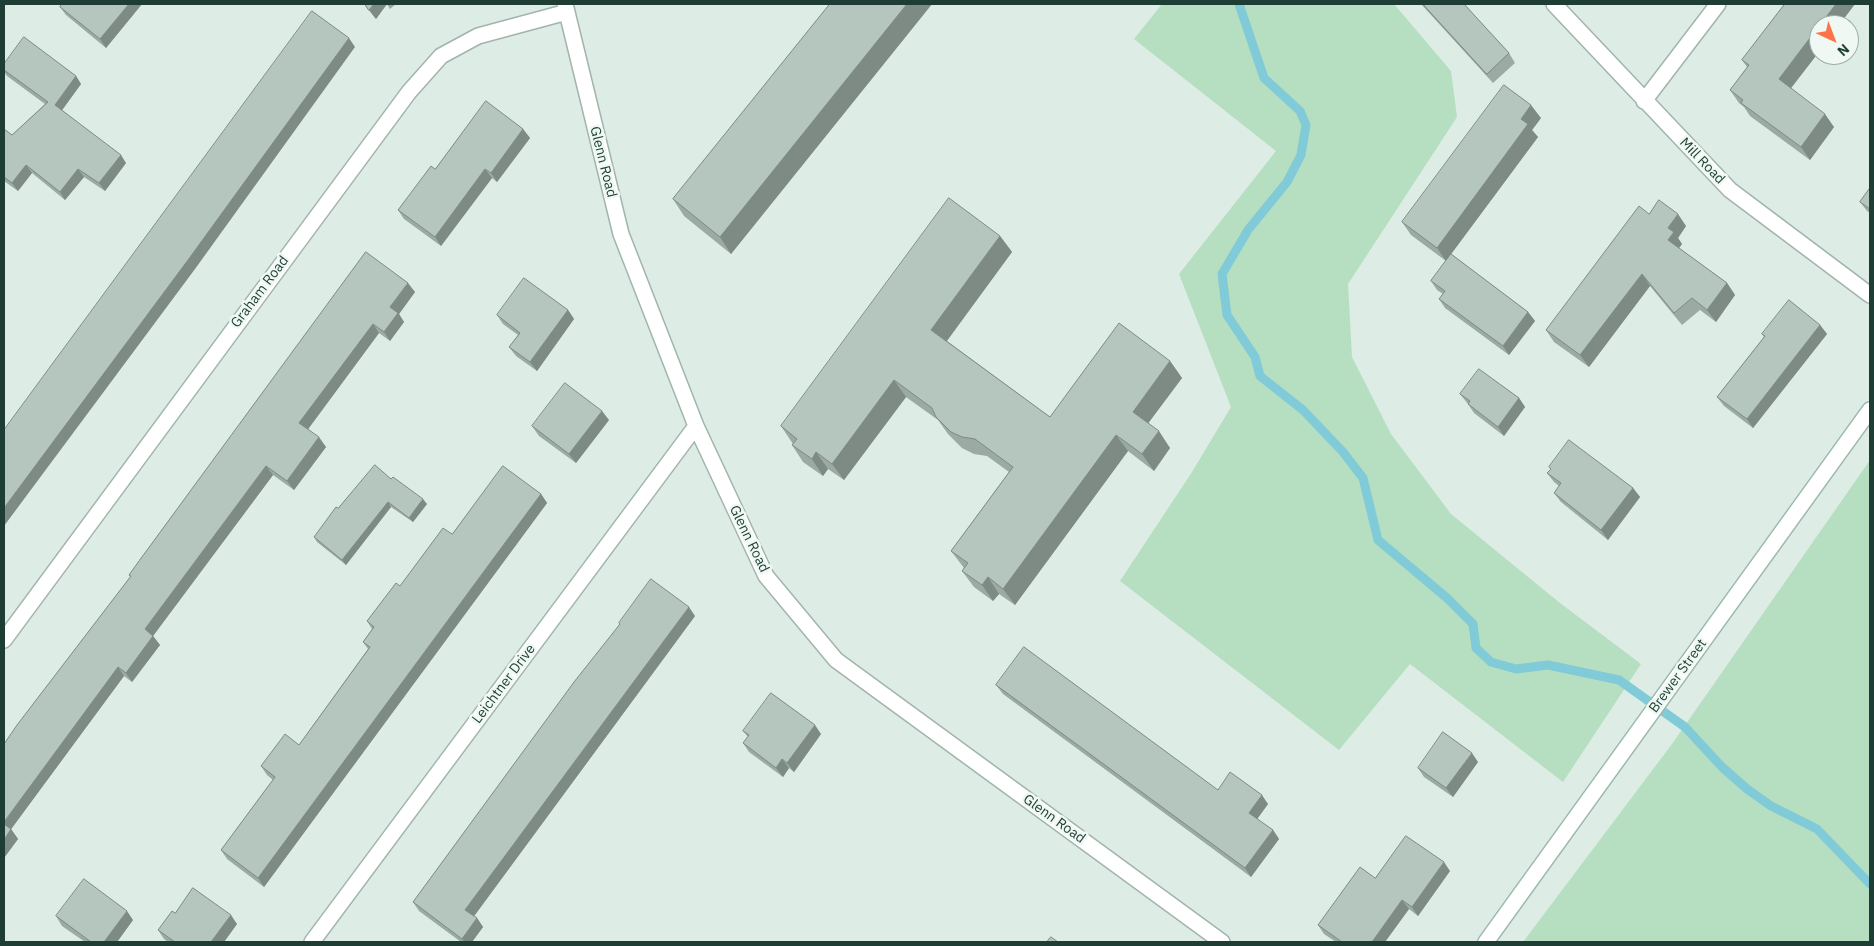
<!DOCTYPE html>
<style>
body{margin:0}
#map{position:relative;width:1874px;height:946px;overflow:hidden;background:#deece6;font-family:"IBM Plex Sans",sans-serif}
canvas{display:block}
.frame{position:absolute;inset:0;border:5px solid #1e3d34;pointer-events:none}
.north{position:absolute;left:1809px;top:15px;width:50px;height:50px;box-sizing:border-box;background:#eff8f3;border:1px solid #9bada7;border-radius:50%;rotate:137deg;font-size:14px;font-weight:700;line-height:20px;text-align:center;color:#1e3d34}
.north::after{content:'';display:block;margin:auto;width:18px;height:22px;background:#ff7349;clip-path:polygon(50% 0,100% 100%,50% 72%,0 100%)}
</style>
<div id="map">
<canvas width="1874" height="946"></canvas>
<div class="frame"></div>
<div class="north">N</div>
</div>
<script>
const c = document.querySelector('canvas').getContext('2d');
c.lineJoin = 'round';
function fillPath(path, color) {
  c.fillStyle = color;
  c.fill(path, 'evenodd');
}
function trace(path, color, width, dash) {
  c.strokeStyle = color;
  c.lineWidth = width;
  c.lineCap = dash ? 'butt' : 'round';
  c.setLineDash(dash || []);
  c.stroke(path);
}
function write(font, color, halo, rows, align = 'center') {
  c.font = font + ' "IBM Plex Sans",sans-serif';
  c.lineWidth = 5;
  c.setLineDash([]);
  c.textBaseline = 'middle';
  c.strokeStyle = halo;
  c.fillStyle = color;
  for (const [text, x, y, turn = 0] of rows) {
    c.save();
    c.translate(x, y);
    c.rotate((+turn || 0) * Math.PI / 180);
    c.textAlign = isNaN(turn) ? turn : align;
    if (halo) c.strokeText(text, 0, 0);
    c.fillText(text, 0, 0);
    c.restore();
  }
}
fillPath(new Path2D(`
 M1162,4H1394L1451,71L1457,117L1348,284L1352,357L1391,434L1451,514L1560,603L1641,664L1563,782L1410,664L1339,750L1120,581L1192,472L1231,407L1179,274L1276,151L1134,39Z
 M1870,460V942H1523L1672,744Z`), '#b5dfc0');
trace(new Path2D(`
 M1239,4L1264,78L1300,111L1306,125L1301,155L1287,182L1248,230L1222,274L1227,315L1255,357L1260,376L1303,410L1343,452L1363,478L1378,540L1447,598L1473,624L1476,648L1491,662L1516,669L1548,665L1619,680L1685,727L1722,767L1747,789L1771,806L1817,829L1870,884`), '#80cbd7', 9);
const street = new Path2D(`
 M565,4L621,234L696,426L766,576L836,660L1222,942
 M1554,4L1730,190L1870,295
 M1644,101L1718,4
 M4,640L409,92L441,56L478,36L567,12
 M312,942L696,426`);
const secondary = new Path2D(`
 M1486,942L1870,410`);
trace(street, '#a1b4ad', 18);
trace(secondary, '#9cb8ae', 18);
trace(street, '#fff', 15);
trace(secondary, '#fff', 15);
fillPath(new Path2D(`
 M62,4H142L106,48L66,15L60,7Z
 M364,4H396L390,9L387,4L376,19Z
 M830,4H932L731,254L684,216L673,199Z
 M1421,4H1464L1509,53L1515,63L1493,83Z
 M1785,4H1855L1791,88L1834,127L1810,160L1750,116L1744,107L1739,103L1730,90L1747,67L1742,60Z
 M4,64L76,76L81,84L62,110L126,163L105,191L84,177L65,200L32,173L18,191L4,181V129L12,135L45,104L7,76L4,72Z
 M1541,118L1532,130L1538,137L1451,254L1528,312L1535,321L1509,355L1445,308L1439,299L1443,294L1437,290L1431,281L1446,261L1411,235L1402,222Z
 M523,129L530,138L497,182L492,178L441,246L404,219L398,210L435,169Z
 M1870,188V213L1867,211L1860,202Z
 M1649,214L1686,226L1678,238L1682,244L1679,248L1727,283L1735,295L1716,322L1700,310L1682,325L1650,286L1589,367L1554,342L1546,330Z
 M1000,236L1012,252L947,341L1050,417L1170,361L1182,378L1148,423L1170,448L1154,471L1128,451L1015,605L999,594L993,601L974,587L962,571L964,568L951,551L1009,472L987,456L974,454L962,448L948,434L938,420L906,397L844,480L828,469L823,476L803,462L792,445L793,444L781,426Z
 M366,252L415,292L399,314L404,322L390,341L379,333L308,429L326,447L294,490L273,475L153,636L160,645L132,682L124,676L11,829L18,839L4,858V744L130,577L129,575Z
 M568,310L574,319L537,371L516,356L509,347L518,335L503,324L497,315Z
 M1820,325L1827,334L1753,428L1724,406L1717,397L1764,337L1762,334Z
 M1460,394L1519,398L1525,407L1504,436L1474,413L1468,404Z
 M609,420L576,463L539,436L532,426Z
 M1549,467L1633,488L1640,497L1608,540L1561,502L1554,493L1559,486L1554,482L1547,473L1551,469Z
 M391,479L427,504L413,522L391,507L346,565L317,542L314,537Z
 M541,494L547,503L264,887L227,859L221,850L273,780L267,775L261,766L299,745L368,649L363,642L372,629L367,621L400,586L452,534Z
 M695,616L474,916L477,918L483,927L472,942H461L419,911L413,902L620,625L619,623Z
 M996,685L1218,790L1268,804L1257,819L1273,830L1279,839L1251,877L1003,694Z
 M743,731L821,734L794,772L789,768L783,777L749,752L743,743L748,737Z
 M1478,762L1453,797L1424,777L1418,768Z
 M1450,871L1418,916L1409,909L1385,942H1336L1324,934L1318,925L1375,878Z
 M175,913L237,924L224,942H168L164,939L158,930Z
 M56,916L133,920L117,942H85L62,926Z`), '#9baaa3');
fillPath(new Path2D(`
 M129,4H142L106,48L100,39Z
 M374,4H387L376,19L369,10Z
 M907,4H932L731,254L720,237Z
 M1836,4H1855L1839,25H1820Z
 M1819,26V52L1788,92L1779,79Z
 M349,38L355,47L195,269L4,526V508Z
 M76,76L81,84L60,113L55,105Z
 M1531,105L1541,118L1532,130L1538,137L1446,261L1437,248L1521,119Z
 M1825,114L1834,127L1810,160L1801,147Z
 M523,129L530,138L497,182L491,173Z
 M121,155L126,163L105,191L99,183Z
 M26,165L32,173L18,191L12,183Z
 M78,169L84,177L65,200L60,192Z
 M485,169L492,178L441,246L435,237Z
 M1678,214L1686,226L1678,238L1682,244L1676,252L1668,240V228Z
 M1000,236L1012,252L943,346L931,330Z
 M1642,274L1650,286L1589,367L1580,355Z
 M408,283L415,292L399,314L404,322L390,341L384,332L390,307Z
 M1727,283L1735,295L1716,322L1707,310Z
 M568,310L574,319L537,371L530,362Z
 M1528,312L1535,321L1509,355L1503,346Z
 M373,324L379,333L306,432L299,423Z
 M1820,325L1827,334L1753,428L1747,419Z
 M1170,361L1182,378L1144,429L1133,412Z
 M894,380L906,397L844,480L832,464Z
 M1519,398L1525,407L1504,436L1498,427Z
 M602,411L609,420L576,463L569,454Z
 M1159,431L1170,448L1154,471L1142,454Z
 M1116,435L1128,451L1015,605L1003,589Z
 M319,437L326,447L294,490L287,481Z
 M816,452L828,469L823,476L812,459Z
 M266,466L273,475L153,636L160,645L132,682L126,673L145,629Z
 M1633,488L1640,497L1608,540L1601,530Z
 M541,494L547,503L264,887L258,878Z
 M423,499L427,504L413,522L409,518Z
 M388,502L391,507L346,565L342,560Z
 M988,577L999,594L993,601L982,585Z
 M689,607L695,616L472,919L465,910Z
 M118,667L124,676L9,832L4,825V822Z
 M815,725L821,734L794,772L787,763Z
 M1472,753L1478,762L1453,797L1446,788Z
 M782,759L789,768L783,777L776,768Z
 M1262,795L1268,804L1255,822L1249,813Z
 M11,829L18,839L4,858V840Z
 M1273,830L1279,839L1251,877L1245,868Z
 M1444,862L1450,871L1418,916L1412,907Z
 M1402,900L1409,909L1385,942H1372Z
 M127,911L133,920L117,942H104Z
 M231,915L237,924L224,942H211Z
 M477,918L483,927L472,942H465L462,939Z`), '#7e8b85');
const building = new Path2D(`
 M62,4H129L100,39L60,7Z
 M365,4H374L369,10Z
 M830,4H907L720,237L673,199Z
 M1423,4H1464L1509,53L1487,74Z
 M1785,4H1836L1820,25H1819V26L1779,79L1825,114L1801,147L1741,103L1743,100L1730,90L1749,65L1742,60Z
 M312,11L349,38L188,260L4,508V430Z
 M24,37L76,76L55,105L121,155L99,183L78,169L60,192L26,165L12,183L4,177V129L12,135L48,102L4,70V64Z
 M1504,85L1531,105L1521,119L1528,124L1437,248L1402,222Z
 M486,101L523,129L491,173L485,169L435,237L398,210L431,166L435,169Z
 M1870,188V209L1860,202Z
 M949,198L1000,236L931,330L1050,417L1119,323L1170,361L1133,412L1159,431L1142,454L1116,435L1003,589L988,577L982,585L962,571L968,563L951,551L1013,467L975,439L962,437L951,432L936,417L932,408L894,380L832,464L816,452L812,459L792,445L797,439L781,426Z
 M1659,200L1678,214L1668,228L1674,232L1668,240L1727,283L1707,310L1692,298L1674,313L1642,274L1580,355L1546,330L1639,206L1649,214Z
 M366,252L408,283L390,307L398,313L384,332L373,324L299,423L319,437L287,481L266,466L145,629L153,636L126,673L118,667L4,822V744L17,725L131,576L129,575L139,561Z
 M1451,254L1528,312L1503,346L1439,299L1445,291L1431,281Z
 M524,278L568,310L530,362L509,347L520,333L497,315Z
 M1789,300L1820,325L1747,419L1717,397L1765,336L1762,334Z
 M1479,369L1519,398L1498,427L1468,404L1470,401L1460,394Z
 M565,383L602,411L569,454L532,426Z
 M1569,440L1633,488L1601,530L1554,493L1561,483L1547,473L1551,469L1549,467Z
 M375,465L391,479L393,477L423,499L409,518L388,502L342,560L314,537L336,507L338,508Z
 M503,466L541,494L258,878L221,850L275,777L261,766L285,734L299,745L370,647L363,642L374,627L367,621L396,583L400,586L443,528L452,534Z
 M651,579L689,607L465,910L477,918L462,939L413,902L574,682L620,624L619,623Z
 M1024,647L1218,790L1230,772L1262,795L1249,813L1273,830L1245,868L996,685Z
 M771,693L815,725L787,763L782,759L776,768L743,743L749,735L743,731Z
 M1443,732L1472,753L1446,788L1418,768Z
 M4,824L11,829L4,840Z
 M1406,836L1444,862L1412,907L1402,900L1372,942H1342L1318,925L1360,867L1375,878Z
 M84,879L127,911L104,942H91L56,916Z
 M193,888L231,915L211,942H175L158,930L172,911L175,913Z
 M1051,937L1058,942H1047Z`);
fillPath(building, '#b4c6be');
trace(building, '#7e8b85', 1);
write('14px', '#1e3d34', '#eff8f3', [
 ["Mill Road",1702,161,46],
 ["Glenn Road",603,162,76],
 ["Graham Road",260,292,-53],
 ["Glenn Road",749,539,64],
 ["Brewer Street",1678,676,-54],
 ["Leichtner Drive",504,684,-53],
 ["Glenn Road",1054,819,36]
]);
</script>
